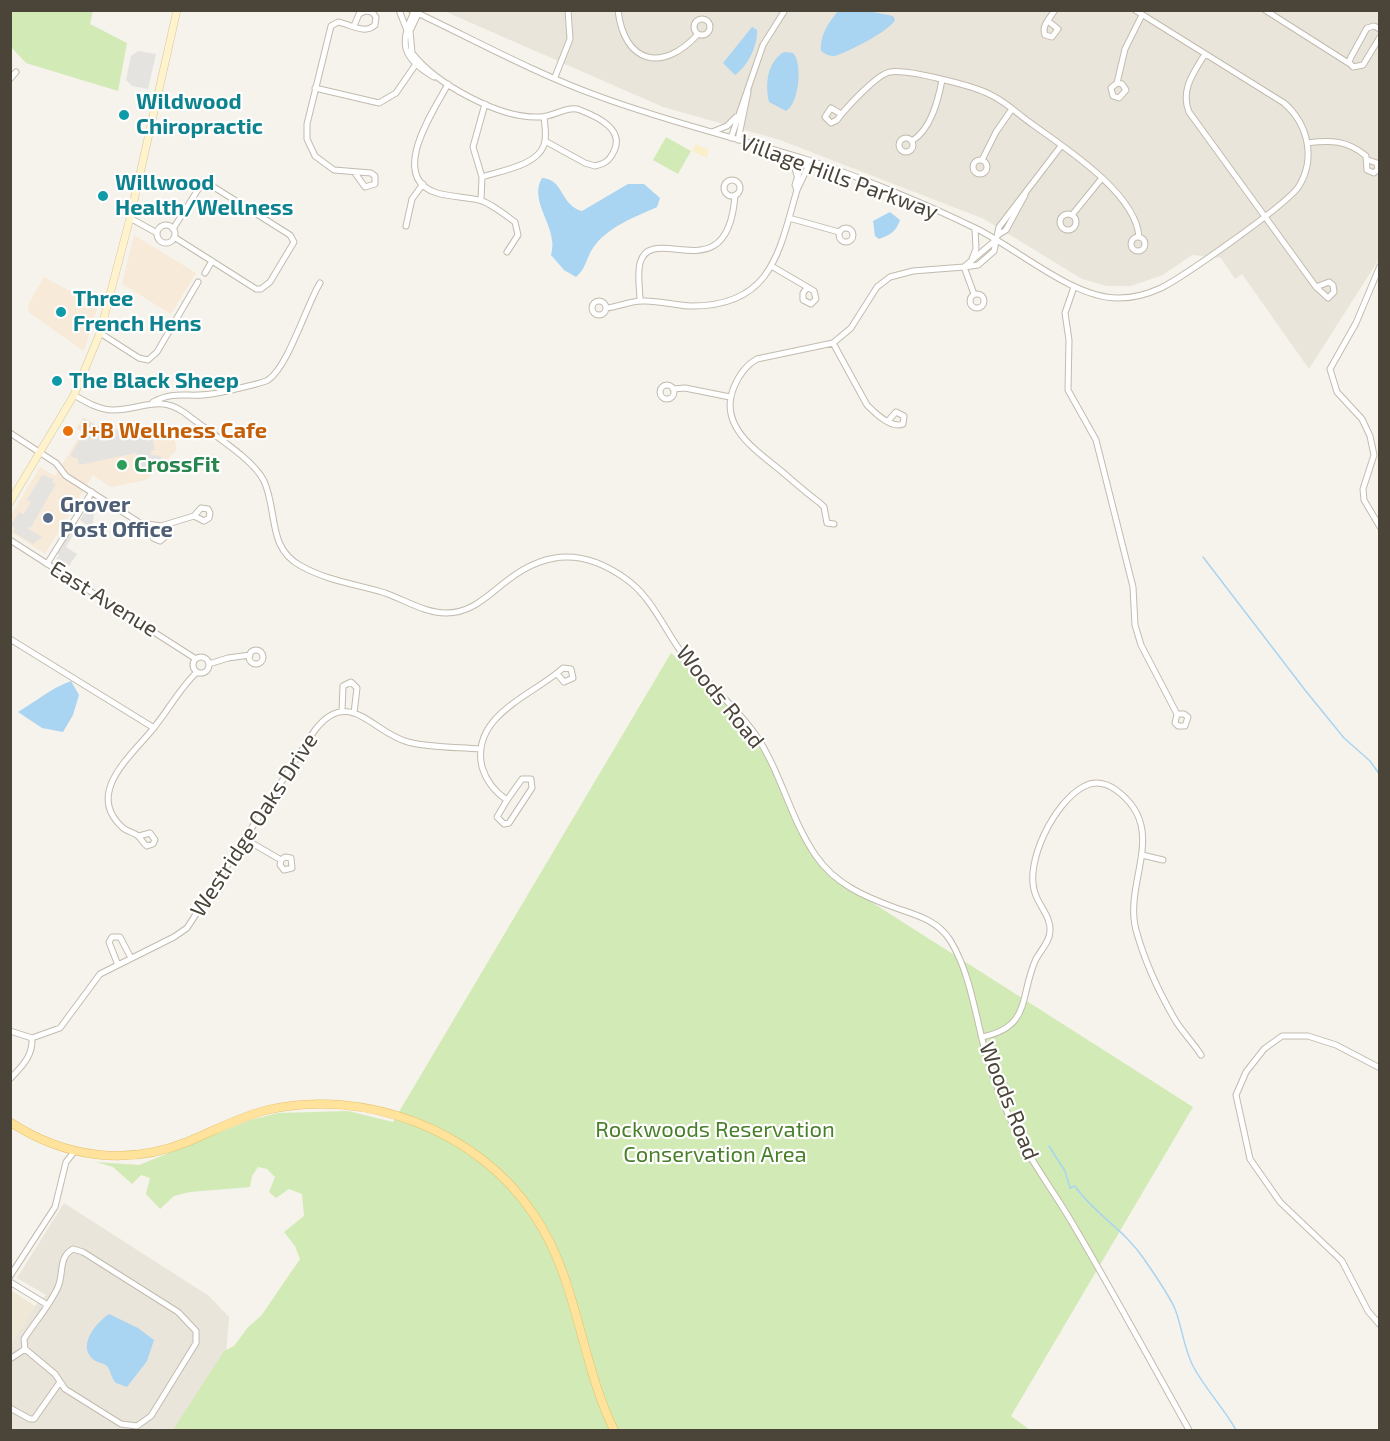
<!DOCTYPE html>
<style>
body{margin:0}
#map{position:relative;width:1390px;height:1441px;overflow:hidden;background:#f6f3ec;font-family:"Exo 2",sans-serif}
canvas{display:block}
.frame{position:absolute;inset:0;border:12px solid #4b4439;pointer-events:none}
</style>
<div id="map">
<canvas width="1390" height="1441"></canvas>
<div class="frame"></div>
</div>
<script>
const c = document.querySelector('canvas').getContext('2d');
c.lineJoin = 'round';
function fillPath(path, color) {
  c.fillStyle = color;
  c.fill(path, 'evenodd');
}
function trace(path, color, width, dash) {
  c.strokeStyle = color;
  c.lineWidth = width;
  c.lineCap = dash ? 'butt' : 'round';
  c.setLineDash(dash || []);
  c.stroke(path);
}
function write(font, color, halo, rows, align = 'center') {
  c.font = font + ' "Exo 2",sans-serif';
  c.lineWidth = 4.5;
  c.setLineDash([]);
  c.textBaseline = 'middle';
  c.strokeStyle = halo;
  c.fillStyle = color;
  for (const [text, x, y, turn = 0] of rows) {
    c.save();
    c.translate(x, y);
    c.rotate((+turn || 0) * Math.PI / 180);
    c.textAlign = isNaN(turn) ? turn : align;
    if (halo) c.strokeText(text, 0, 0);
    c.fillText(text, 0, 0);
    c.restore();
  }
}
fillPath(new Path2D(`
 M444,11H1379V259L1309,369L1242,274L1235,279L1221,258L1192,255L1163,275L1131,286H1107L1082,279L984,219L780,140L663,107Z
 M64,1203L209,1296L229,1317L226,1356L178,1430H11L10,1345L35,1306L46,1295L17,1278Z`), '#eae5da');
fillPath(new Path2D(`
 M134,235L196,273L171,314L122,284Z
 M44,277L98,306L84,351L28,312L29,303Z
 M83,417L106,430L109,425L116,429L128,427L129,431L170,423L177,450L146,480L111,487L93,475L45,554L11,532L10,517L40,467L55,476L82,432L76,428Z`), '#f7ead8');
fillPath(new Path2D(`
 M11,1290L35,1306L11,1345Z`), '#efe8d6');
fillPath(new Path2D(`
 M10,11H93L90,24L127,43L118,91L26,63L11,47Z
 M666,137L691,151L678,174L653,160Z
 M671,653L716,689L777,771L818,864L843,884L1193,1107L1011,1416L1030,1430H173L224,1351L234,1346L248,1327L261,1316L300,1259L295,1246L284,1232L304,1216L302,1194L289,1189L276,1198L269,1192L275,1177L267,1169L258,1167L252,1176L250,1187L190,1192L174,1196L160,1209L146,1194L150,1178L141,1175L132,1184L113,1167L96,1162L139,1165L251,1120L278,1113L348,1111L393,1122Z`), '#d2eab5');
fillPath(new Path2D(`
 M696,144L708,150L707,158L692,151Z`), '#f9efc9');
fillPath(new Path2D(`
 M138,51L156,54L148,89L132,86L126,80L131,56Z
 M84,419L106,431L109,428L114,431L125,429L127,433L150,431L155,450L151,451V455L161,456L162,461L144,474L136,453L79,465L78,459L70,456L84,432L79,428Z
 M42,475L54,479L52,482L56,484L31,527L27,528L42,537L33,544L13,532L15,528L11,525L19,512L24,514L31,502L27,500Z
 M88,507L94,513L93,523L95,531L80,520Z
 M74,525L78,527L66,547L77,554L69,566L56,559L59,555L57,553Z`), '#e5e3e0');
fillPath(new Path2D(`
 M838,11H868L893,16L895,20C891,30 845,54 834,56C829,56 825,54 821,51C820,34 828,24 838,11Z
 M752,27L757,30C758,45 748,66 735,75L723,63Z
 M784,52L793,53C803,63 799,104 786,111L769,102C765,84 767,62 784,52Z
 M542,178C564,179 560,205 582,211L628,184H644L660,198L657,207C635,217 607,227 593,248C586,258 586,269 576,277L564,270L551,255C552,251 553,245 552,240C550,220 530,198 542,178Z
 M890,212L900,220C896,232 890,235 879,239L875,236L873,221Z
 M71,681L79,695L73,715L63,732L42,728L18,712C35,702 53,687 71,681Z
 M109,1314L138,1328L154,1340L147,1361L127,1387L116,1383C111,1378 111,1371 107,1366C104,1363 98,1363 94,1360C76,1346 96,1323 109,1314Z`), '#a9d4f2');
trace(new Path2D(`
 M1203,557L1305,690L1344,738L1370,761L1380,775
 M1049,1146L1065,1171L1070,1188L1075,1186C1094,1214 1125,1230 1144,1259C1153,1272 1169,1295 1175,1309C1182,1327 1184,1349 1193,1366C1205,1389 1224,1408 1236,1430`), '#a9d4f2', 1.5);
const street = new Path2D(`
 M399,10L406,28
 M411,10C473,39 534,73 598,96C665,121 736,138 805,159C858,176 924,203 975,228C1017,248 1073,299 1119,298C1133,298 1148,294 1161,288C1183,277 1288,204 1299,186C1316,158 1308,124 1284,103L1135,10
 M618,10C624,64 663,73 698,34
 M1265,10L1350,64
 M414,12C398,44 403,59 434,77
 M418,14L410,31L412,53C436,84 500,119 540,117C553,117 568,105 580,110C598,117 626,130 613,153C609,161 604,164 595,166L585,163L545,141
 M694 27a8 8 0 1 1 16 0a8 8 0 1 1-16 0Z
 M1048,21L1058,29L1052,37L1045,35C1041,26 1050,18 1055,10
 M354,26L359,14L365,11L372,12L376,17L375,25C365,35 350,24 338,22L331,26L307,124V139L315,156L334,170L371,173L375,176V184L365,187L355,173
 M1380,29L1374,26L1367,28L1351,57L1349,62L1353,67L1363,65L1380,37
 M1205,54C1194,72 1180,90 1189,112L1316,287L1328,298L1334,292L1333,285L1329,282L1316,287
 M555,77L570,39L568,10
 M10,79L16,72
 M1117,83L1122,84L1126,90L1119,98L1113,96L1111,88L1117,83L1125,49L1142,15
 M448,84C434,110 387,178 437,193C451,197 466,197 479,200C491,203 505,215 515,222L518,235L507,252
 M315,88L379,103L396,93L418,61
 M841,114L831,108L825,117L831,123L837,120C845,109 877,74 890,72C907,69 975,86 991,95C1006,102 1019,115 1032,124C1065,148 1136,193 1139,237
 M712,132L727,126L736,117
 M899 145a7 7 0 1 1 14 0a7 7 0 1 1-14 0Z
 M731,138L763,45L785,10
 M738,140L748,92
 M912,141C931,129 938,101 942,80
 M1307,143C1331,140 1347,140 1366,156L1367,170L1374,173L1378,169L1377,163L1368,160
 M784,154L794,164L797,176
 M973 167a7 7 0 1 1 14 0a7 7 0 1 1-14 0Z
 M982,160L996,132L1012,109
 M482,177C499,171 537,166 544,145C547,137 545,126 544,117
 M724 188a8 8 0 1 1 16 0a8 8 0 1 1-16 0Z
 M797,190L807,169V160
 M481,200L482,177L473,147L485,104
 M1060 222a8 8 0 1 1 16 0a8 8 0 1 1-16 0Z
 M1072,215L1102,178
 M130,218L157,233
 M789,218L839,232
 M157 234a9 9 0 1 1 18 0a9 9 0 1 1-18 0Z
 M406,226L412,199L423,184
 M839 235a7 7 0 1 1 14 0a7 7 0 1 1-14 0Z
 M173,229L199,188L209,184L290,235L294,242L270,282L261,289H256L174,237
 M998,235L1006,230L1025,195
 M1131 244a7 7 0 1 1 14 0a7 7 0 1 1-14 0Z
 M972,259L976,249L975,228
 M1380,266L1356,323L1330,369L1337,392L1362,419L1370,436L1374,455L1363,489L1364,500L1380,527
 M773,267L814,291L816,299L811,304L803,300V293L807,288
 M205,273L212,261
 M1074,287L1065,313L1069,340L1068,390L1096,440L1133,587L1135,625L1141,645L1177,714L1175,723L1178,726H1185L1188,717L1184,714H1177
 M970 301a7 7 0 1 1 14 0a7 7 0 1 1-14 0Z
 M974,294L964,267L978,265L994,251L999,227L1061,146
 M640,301C640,289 637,275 640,263C652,220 728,295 735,195
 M592 308a7 7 0 1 1 14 0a7 7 0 1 1-14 0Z
 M606,308C618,307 630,301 642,301C659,300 676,306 692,306C772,306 779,252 797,190L795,185L801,167L807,160
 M100,333L139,358L148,360L157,352L198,282
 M833,343L867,405C875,413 891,429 903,424L904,416L896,412L888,421
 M660 392a7 7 0 1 1 14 0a7 7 0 1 1-14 0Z
 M673,389L685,388L730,397
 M74,395C86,402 99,410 113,410C142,410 158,394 185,413C207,431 253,458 264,481C278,512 267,548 301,566C328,581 356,584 385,593C405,600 425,613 446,613C473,613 489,594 508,580C548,549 586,550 626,579C652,597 665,631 684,656C706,683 735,705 755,734C781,771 790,819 816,856C835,884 865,897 896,908C916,915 937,920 950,940C968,969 974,1006 982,1039C989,1068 1000,1096 1012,1123C1029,1160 1054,1191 1074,1226C1114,1294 1151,1362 1189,1430
 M153,402C175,390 188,398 211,394C219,393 264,383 268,380C288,367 306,306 320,283
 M10,433L56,463L66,476L140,523L161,526L194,516L204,521L209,518L210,513L208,509L201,508L194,516
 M834,524L827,523L824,507L820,503C806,493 793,481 780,470C754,449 718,425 734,387C739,375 746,365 757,359L833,343L851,328L877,287L890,277L913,271L964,267L997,239
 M151,526L153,538L160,541L166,536L167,525
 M10,540L196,659
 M47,564L92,492
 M10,639L154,728
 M249 657a7 7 0 1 1 14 0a7 7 0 1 1-14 0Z
 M193 665a8 8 0 1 1 16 0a8 8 0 1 1-16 0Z
 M209,664L228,658L250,655
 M342,711L343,686L351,682L357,688L354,713
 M507,800L497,817L504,824L509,823L532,788L531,779H522L507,800C495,792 486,780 482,767C470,715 534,695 563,668L571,669L573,678L564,682L558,675
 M139,836L150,833L155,840L153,844L147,846C142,843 142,839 138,836C134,832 127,832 122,827C85,793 131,756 152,730C168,711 179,689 197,672
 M245,839L281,860L280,865L284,870L292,868L291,858L285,857L281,860
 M1142,855L1163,860
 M118,965L109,942L112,937H120L131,958
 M10,1031L32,1038L60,1028L100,974L174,937L187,928L315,730C349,686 373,733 408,742C431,748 458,747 481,749
 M982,1037C1032,1027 1019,996 1036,959C1041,950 1050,941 1050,931C1051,917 1039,906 1035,893C1024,862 1055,802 1083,787C1095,780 1106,783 1116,790C1170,829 1123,881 1136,930C1144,959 1159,992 1174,1018C1181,1031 1193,1042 1201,1055
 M1380,1068L1336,1045L1308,1036H1282L1264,1049L1246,1072L1236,1095L1250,1159L1280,1202L1342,1261L1368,1311L1380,1325
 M10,1079C21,1067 33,1057 32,1038
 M73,1249L83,1252L178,1312L196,1331V1343L151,1416L137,1426L121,1424L65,1389L55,1374L25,1349L24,1339C35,1322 50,1305 58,1287C64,1273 58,1257 73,1249Z
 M10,1276L55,1207L66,1162L74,1152
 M10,1282L46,1304
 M10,1359L25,1349
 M10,1408L30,1419H34L60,1382`);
const secondary = new Path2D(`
 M10,502L74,395L100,333L130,218L177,10`);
const primary = new Path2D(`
 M10,1122C65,1158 127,1166 187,1142C214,1131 239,1117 267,1110C365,1087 479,1131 534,1215C578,1279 580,1361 614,1430`);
trace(street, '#c2bbae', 7);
trace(secondary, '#d6c79b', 8);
trace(primary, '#e6c16a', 9);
trace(street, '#fff', 5);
trace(secondary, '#fff3cd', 7);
trace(primary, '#ffe39c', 8);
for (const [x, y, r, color] of [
 [124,115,6,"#0f9aa8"],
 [103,196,6,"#0f9aa8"],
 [61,312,6,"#0f9aa8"],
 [57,381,6,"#0f9aa8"],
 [68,431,6,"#e8710a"],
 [122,465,6,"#2e9e5b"],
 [48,518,6,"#5c6f8a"]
]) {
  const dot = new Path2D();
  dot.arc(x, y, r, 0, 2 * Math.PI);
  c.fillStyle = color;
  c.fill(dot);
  trace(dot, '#fff', 2);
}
write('bold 22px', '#0d838f', '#fff', [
 ["Wildwood",136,102],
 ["Chiropractic",136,127],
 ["Willwood",115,183],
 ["Health/Wellness",115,208],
 ["Three",73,299],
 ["French Hens",73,324],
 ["The Black Sheep",69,381]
], 'left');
write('22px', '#4b4439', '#fff', [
 ["Village Hills Parkway",839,177,20],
 ["East Avenue",104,599,32],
 ["Woods Road",720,697,51],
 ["Westridge Oaks Drive",254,825,-57],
 ["Woods Road",1009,1101,68]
]);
write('bold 22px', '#c56008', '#fff', [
 ["J+B Wellness Cafe",80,431]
], 'left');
write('bold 22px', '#27864d', '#fff', [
 ["CrossFit",134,465]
], 'left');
write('bold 22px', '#4e5e75', '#fff', [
 ["Grover",60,505],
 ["Post Office",60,530]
], 'left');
write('22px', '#4a7f2a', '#fff', [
 ["Rockwoods Reservation",715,1130],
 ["Conservation Area",715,1155]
]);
</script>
